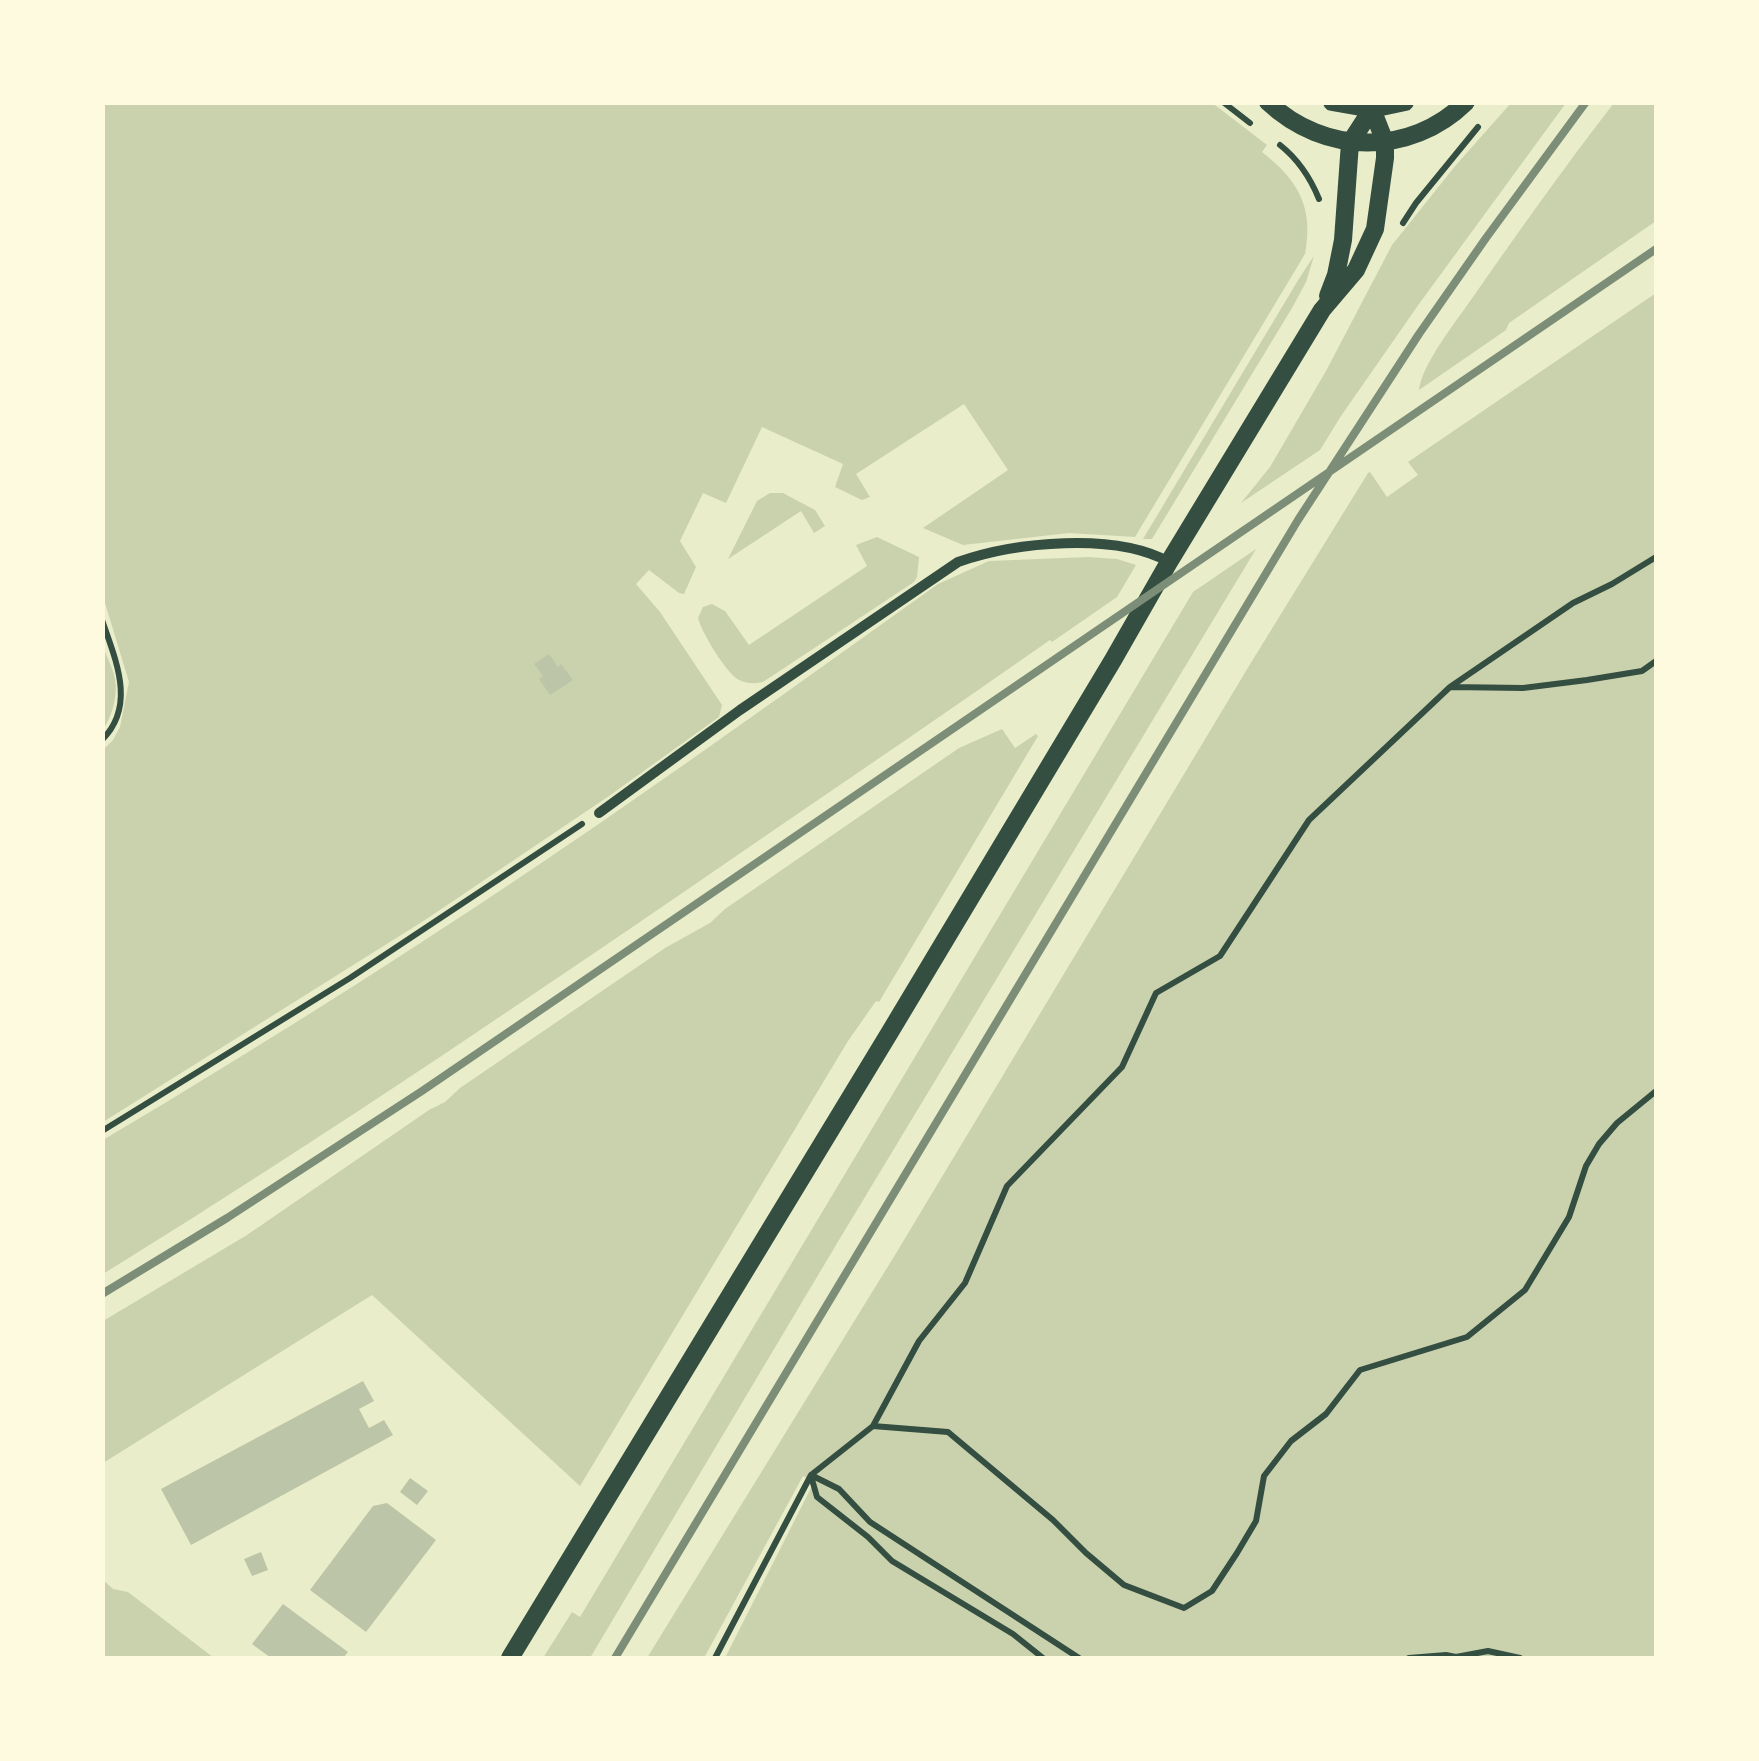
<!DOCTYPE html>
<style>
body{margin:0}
#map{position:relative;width:1759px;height:1761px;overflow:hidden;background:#e9edc9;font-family:"Alegreya Sans",sans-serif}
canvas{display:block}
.frame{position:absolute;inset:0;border:105px solid #fefae0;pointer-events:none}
</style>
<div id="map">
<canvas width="1759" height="1761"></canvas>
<div class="frame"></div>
</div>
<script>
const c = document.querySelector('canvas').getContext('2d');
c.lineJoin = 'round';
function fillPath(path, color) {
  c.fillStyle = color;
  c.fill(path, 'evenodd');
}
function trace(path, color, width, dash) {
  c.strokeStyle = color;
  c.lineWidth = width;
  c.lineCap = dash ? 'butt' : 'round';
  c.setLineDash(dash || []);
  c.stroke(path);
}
fillPath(new Path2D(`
 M1211,102L1267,145L1262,152C1298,180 1314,207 1305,254L1135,537L1069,533L963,545L923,528L1008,470L964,404L856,474L870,497L862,500L835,487L843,464L762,427L726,503L703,493L680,541L696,567L684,594L679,593L649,570L636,584L660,612L722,705L719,717L609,796L425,920L103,1122V750L113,740L120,727L129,682L102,593L103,103Z
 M1511,103H1566L1419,304L1341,416L1320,450L1241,503L1270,467L1326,371L1392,245L1456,165Z
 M1614,103H1656V221L1509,323L1506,330L1419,390C1422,364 1457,320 1473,297C1519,231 1565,166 1614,103Z
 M1314,256L1306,282L1292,308L1152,539H1143L1300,277Z
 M1656,293V1658H725L814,1482L803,1476L704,1658H647L898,1250L1252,661L1368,473L1370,472L1387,497L1418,475L1408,462Z
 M770,493H783L815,510L825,526L814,533L801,511L728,559L757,501Z
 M877,537L919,557L917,577L914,582L763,682C754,684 748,684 739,680C726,673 702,633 698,618L703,607L712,604L725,611L749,645L867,566L856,545Z
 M1256,549L839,1240L590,1658H543L572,1612L580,1617L1193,592Z
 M1088,557L1117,559L1136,565L1117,597L1052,642L1050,640C959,704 866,767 774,830C553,982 331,1133 103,1274V1140C273,1039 440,933 603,821C716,743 827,663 938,584L989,561Z
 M103,645C106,656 113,668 115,679C118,694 112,718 103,729Z
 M1002,729L1015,748L1036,734L1038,736L879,1002L876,1001L848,1041L580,1486L372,1295L103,1463V1321L247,1235L429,1110L445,1102L460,1088L665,948L710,923L725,909L959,748Z
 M102,1579L113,1589L128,1592L214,1658H103Z`), '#cad2ad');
fillPath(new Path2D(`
 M549,654L558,667L561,664L573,680L550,695L539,679L543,676L534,664Z
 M363,1381L374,1401L359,1409L369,1428L384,1420L393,1435L191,1545L161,1489Z
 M410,1478L428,1491L417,1505L400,1492Z
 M387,1503L436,1540L366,1632L310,1590L373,1506Z
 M261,1552L268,1570L252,1576L244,1559Z
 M283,1604L348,1652L343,1658H271L252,1644Z`), '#bcc5a7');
trace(new Path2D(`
 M1223,102L1250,123
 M1280,145C1299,160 1310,177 1319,199
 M1403,223L1416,203L1478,127
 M102,620C115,659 137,705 102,740
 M1451,687L1523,688L1587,680L1642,671L1656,661
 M102,1131L350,978L582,824
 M873,1426L948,1432L1053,1520L1086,1553L1124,1585L1184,1608L1212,1591L1237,1553L1256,1521L1264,1476L1291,1441L1326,1414L1360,1370L1467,1337L1525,1290L1569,1217L1586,1166L1599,1144L1617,1123L1656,1091
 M811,1475L839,1489L870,1522L1079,1658
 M811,1476L817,1497L868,1537L892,1561L1013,1634L1043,1658
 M715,1658L811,1475L873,1426L919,1341L965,1283L1007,1186L1122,1067L1156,993L1220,956L1309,820L1450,687L1573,603L1612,584L1656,557
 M1409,1658L1446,1655L1456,1657L1488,1651L1520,1658`), '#344e41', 6);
trace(new Path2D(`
 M599,813L740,710L958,562C1015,542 1115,532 1169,562`), '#344e41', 10);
trace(new Path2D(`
 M1268,102C1324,155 1410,157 1466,102
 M1332,102L1372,109L1405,102
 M1328,296L1336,275L1343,240L1350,143L1372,109
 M510,1658L890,1032L1113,660L1169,562L1322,310L1356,270L1375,229L1385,158V142L1372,109`), '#344e41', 18);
trace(new Path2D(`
 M102,1294L227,1218L422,1091L1656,249
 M615,1658L1298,520L1419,334L1486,238L1586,102`), '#7c8e77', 8);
</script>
